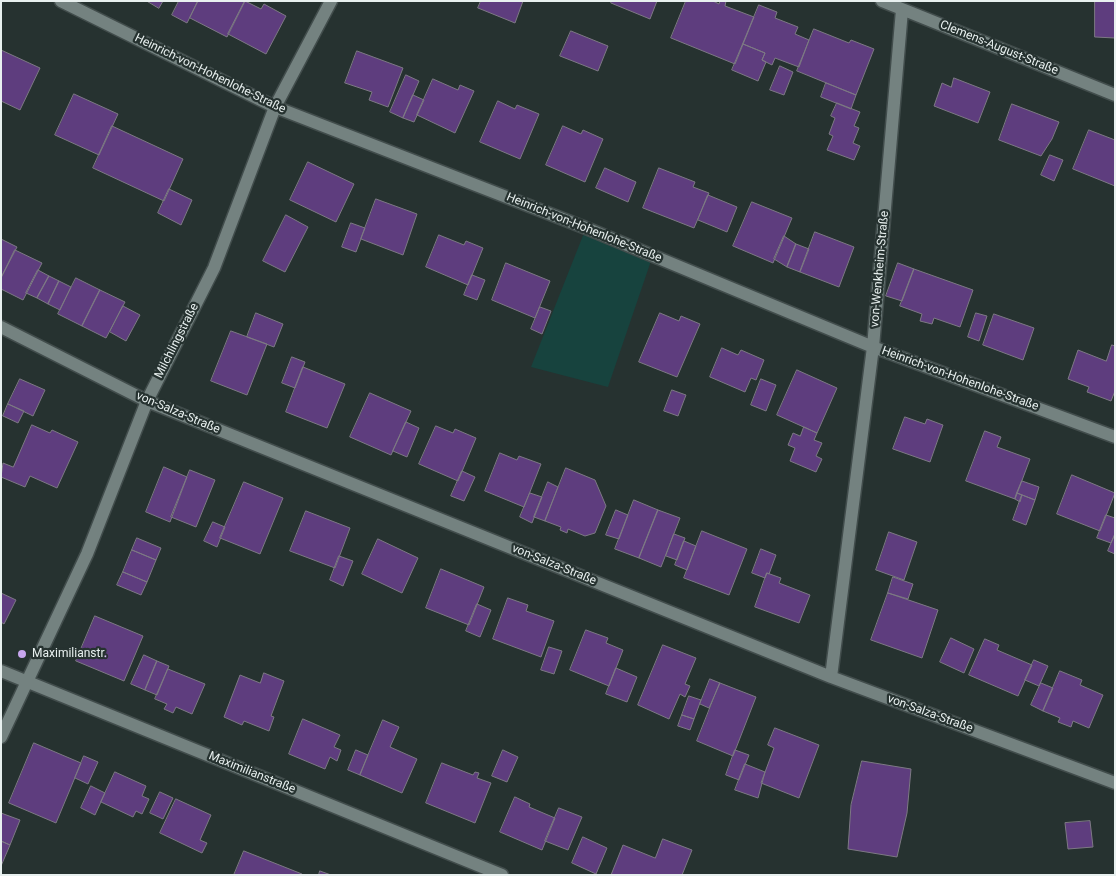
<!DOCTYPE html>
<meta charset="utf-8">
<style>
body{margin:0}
#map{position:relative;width:1116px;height:876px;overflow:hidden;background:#263230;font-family:Roboto,sans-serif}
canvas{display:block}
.frame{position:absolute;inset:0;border:2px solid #e8f0ef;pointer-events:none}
</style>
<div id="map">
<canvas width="1116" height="876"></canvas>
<div class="frame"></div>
</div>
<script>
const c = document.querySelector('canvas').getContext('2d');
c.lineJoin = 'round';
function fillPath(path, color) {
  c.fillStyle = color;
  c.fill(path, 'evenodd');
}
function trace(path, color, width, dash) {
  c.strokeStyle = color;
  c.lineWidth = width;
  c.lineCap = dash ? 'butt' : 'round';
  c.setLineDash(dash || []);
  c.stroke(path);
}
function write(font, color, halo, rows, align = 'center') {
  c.font = font + ' Roboto,sans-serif';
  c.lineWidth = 4.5;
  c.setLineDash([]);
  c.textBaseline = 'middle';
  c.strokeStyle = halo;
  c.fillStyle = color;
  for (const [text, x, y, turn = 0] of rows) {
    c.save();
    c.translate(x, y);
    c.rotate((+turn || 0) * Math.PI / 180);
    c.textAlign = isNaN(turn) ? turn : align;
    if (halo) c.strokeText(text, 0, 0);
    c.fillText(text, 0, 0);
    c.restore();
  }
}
fillPath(new Path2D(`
 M586,228L653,255L608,387L531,367Z`), '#17433e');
const building = new Path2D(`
 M147,1H163L159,8Z
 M179,1H198L187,23L172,15Z
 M198,1H245L227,37L190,18Z
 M245,1L261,9L264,4L286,16L266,54L228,34Z
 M481,1H523L515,23L478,8Z
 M612,1H657L650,19L611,3Z
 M686,1H713L719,4L720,1H726L725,6L754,17L735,64L671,38Z
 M1095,1H1115V38L1095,37Z
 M759,5L777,12L775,18L798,27L795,34L809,40L799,67L775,58L772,65L762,60L765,53L743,44Z
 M814,29L849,43L851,40L874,49L856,95L797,71Z
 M571,31L608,46L598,71L560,56Z
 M743,44L765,53L762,60L766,62L758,81L732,70Z
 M1,50L40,68L20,110L1,101Z
 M357,51L403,68L388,107L369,100L372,92L345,83Z
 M780,66L793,72L784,95L770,90Z
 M406,75L419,81L403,118L390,112Z
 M954,78L990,92L978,123L934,106L942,83L951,87Z
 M433,79L458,90L460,85L474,91L455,133L417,115Z
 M826,83L856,95L851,109L821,97Z
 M74,94L118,114L99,155L55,135Z
 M413,95L424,100L414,122L403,118Z
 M498,101L515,109L517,105L539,114L520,159L480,142Z
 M837,103L860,112L854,126L859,128L853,143L860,146L854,160L827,150L833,136L829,134L835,118L831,116Z
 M1012,104L1059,122L1052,139L1041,156L999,140Z
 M112,126L183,159L164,201L93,168Z
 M563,126L581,134L583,130L603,139L585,182L546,165Z
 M1089,130L1115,140V186L1073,169Z
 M1050,155L1063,160L1054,181L1041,175Z
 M308,162L354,184L336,222L290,200Z
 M605,168L636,182L628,202L596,188Z
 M659,168L695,182L693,187L709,193L694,228L643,208Z
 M169,189L192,200L181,225L158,213Z
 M708,195L737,207L727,232L698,220Z
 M376,199L417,214L403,255L361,239Z
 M752,202L792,218L773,263L733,246Z
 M286,215L308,227L285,272L263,261Z
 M351,223L365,228L356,252L342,247Z
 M815,232L854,247L839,287L800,272Z
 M439,235L464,245L466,241L483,248L468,285L426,267Z
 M784,236L796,244L787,267L774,259Z
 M1,239L17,247L1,278Z
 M796,244L809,249L800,272L787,267Z
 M15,250L42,263L23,300L1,289V278Z
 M506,263L550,281L535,318L492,300Z
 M898,263L914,269L902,301L886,296Z
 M914,269L973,290L960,327L934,318L932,324L920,321L922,314L900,306Z
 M38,270L49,276L37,298L26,293Z
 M472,275L485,280L477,300L464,295Z
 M49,276L59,281L48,304L37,298Z
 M76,278L100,290L82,326L58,314Z
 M59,281L71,287L60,310L48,304Z
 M100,290L125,302L106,338L82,326Z
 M123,306L140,315L126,341L110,332Z
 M540,307L551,311L542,334L531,329Z
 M256,313L283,324L274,347L247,337Z
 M660,313L679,321L681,316L700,324L677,377L639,362Z
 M976,313L987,316L979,341L968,337Z
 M994,314L1034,328L1023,360L983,345Z
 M231,331L267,344L247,395L211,381Z
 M1112,345L1115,346V391L1111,401L1087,392L1089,387L1068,379L1078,350L1106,361Z
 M722,348L738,355L741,350L764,360L756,380L751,378L745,392L710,377Z
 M292,357L305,362L295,388L282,383Z
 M303,367L345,384L327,428L286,412Z
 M797,370L837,388L817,433L777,415Z
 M20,379L45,390L33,416L8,404Z
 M761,379L776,385L766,411L751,405Z
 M672,390L686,395L678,416L664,411Z
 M370,393L411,411L391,455L350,437Z
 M8,404L24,411L18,423L3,416Z
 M905,417L925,424L927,419L943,425L930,462L893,449Z
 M406,422L419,428L407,457L393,451Z
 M32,425L50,433L52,430L78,442L57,488L30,476L25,487L1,477L3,463L13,467Z
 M436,426L453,433L455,429L476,438L458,481L419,464Z
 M804,427L817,433L814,440L822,443L816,456L822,459L816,472L790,461L795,448L788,445L793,433L800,436Z
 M985,431L1001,437L997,447L1030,459L1015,499L966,481Z
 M500,453L517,460L519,456L541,464L524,507L485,491Z
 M164,467L187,477L170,522L146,512Z
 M566,468L595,480L606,506L595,533L585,536L568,529L567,533L560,530L561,527L545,521Z
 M190,470L215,480L196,527L171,517Z
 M462,471L475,477L464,501L451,496Z
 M1072,475L1115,493L1100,531L1057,514Z
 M1022,481L1039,487L1035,500L1017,493Z
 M244,482L283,498L260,554L220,538Z
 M548,482L558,487L545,521L534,517Z
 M530,493L542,497L532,523L520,517Z
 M1017,493L1022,495L1020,502L1015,499Z
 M1022,495L1035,500L1026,525L1013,520Z
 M634,500L658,510L639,558L615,549Z
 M616,510L628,515L619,539L606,535Z
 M658,510L680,518L661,567L639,558Z
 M306,511L350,528L335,568L290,551Z
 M1106,515L1115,518V534L1111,543L1097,538Z
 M213,522L225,527L217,547L204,541Z
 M702,531L747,549L729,595L684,578Z
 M889,532L917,542L904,580L876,570Z
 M674,534L685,538L677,560L666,556Z
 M1115,534V554L1108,551Z
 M137,538L161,548L156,560L132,550Z
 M378,539L418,558L402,593L362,574Z
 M684,541L696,546L687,570L675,565Z
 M761,549L776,555L769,574L767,573L765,578L752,573Z
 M132,550L156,560L147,582L123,572Z
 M339,556L353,561L343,586L330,580Z
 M441,569L484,587L469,625L426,608Z
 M123,572L147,582L141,595L117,585Z
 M767,573L781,578L779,583L810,595L799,623L755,607Z
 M893,577L913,584L908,599L888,593Z
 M1,593L16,600L4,624L1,622Z
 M888,593L938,610L922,658L871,640Z
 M508,598L528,605L526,611L554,621L541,657L493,639Z
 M477,604L491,610L480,637L466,631Z
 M95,616L143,636L124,681L76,661Z
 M586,630L608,638L606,643L623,650L609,686L570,670Z
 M951,638L974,649L964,673L940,662Z
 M985,639L999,645L997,650L1032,665L1018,696L969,675Z
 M663,645L696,658L685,684L690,686L685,697L680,694L669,719L638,705Z
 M549,647L562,651L554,674L541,670Z
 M144,655L157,661L145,690L131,684Z
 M1034,660L1048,666L1039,686L1025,680Z
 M157,661L169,666L157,695L145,690Z
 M616,668L637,677L627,702L606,694Z
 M168,669L205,684L192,714L176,707L173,713L164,709L167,704L155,699Z
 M1060,671L1082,680L1080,685L1103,695L1089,728L1073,721L1071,727L1058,722L1060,718L1043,711Z
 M264,673L284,681L271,716L274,717L269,731L244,721L242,725L224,717L240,675L260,683Z
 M710,679L720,683L709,708L700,704Z
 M720,683L756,697L733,756L697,741Z
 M1041,683L1053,688L1043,711L1031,705Z
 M689,696L701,700L694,719L682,715Z
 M682,715L694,719L690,730L678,726Z
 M303,719L340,735L334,747L341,750L337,761L330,757L325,769L289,754Z
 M383,720L399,727L390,747L417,759L402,793L360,775Z
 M775,728L819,745L799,798L761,783L774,748L768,745Z
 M34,743L81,763L56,823L9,803Z
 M356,750L368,755L360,775L348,770Z
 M503,750L518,757L507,782L492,776Z
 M735,750L749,755L739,780L726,775Z
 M84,756L98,762L88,784L75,778Z
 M862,761L911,769L907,813L897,857L848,849L851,805Z
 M442,763L473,775L475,772L479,773L477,778L491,783L475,823L426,803Z
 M745,764L765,772L758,798L735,790Z
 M115,772L146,786L142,796L149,799L142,814L136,811L133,817L101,802Z
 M91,786L105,793L95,815L81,808Z
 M160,792L173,798L163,819L150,813Z
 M515,797L530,804L529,807L555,818L542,850L500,832Z
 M176,799L211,815L200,840L207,843L202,853L160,833Z
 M559,808L582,817L568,850L545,841Z
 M1,813L20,820L10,845L1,841Z
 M1090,821L1093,847L1068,849L1065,823Z
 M583,837L607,848L596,874L572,863Z
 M663,839L692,850L682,875H611L623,845L655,858Z
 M1,841L10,845L1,866Z
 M244,851L302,874V875H234Z
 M320,871L331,875H319Z`);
fillPath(building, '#5e3d7e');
trace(building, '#7d7984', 1);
const minor = new Path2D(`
 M61,1L275,107L586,228L873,347L1115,437
 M882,1L1115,95
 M1,327L147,401L831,677L1115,783
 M1,671L502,875
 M831,677L873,347L902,10
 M1,737L87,554L147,401L214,268L275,107L331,1`);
trace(minor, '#424d4c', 15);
trace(minor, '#748280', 12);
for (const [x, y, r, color] of [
 [22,654,5,"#c8a6ef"]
]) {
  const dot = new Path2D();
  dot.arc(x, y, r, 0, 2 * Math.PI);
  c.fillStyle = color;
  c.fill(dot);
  trace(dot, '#263230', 2);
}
write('12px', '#e8f0ef', '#263230', [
 ["Clemens-August-Straße",999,48,22],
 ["Heinrich-von-Hohenlohe-Straße",210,74,26],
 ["Heinrich-von-Hohenlohe-Straße",584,228,22],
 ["von-Wenkheim-Straße",880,269,-85],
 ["Milchlingstraße",177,341,-63],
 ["Heinrich-von-Hohenlohe-Straße",960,379,20],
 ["von-Salza-Straße",178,413,23],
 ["von-Salza-Straße",554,565,22],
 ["von-Salza-Straße",930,714,20],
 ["Maximilianstraße",252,773,22]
]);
write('12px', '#e8f0ef', '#263230', [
 ["Maximilianstr.",32,654]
], 'left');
</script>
